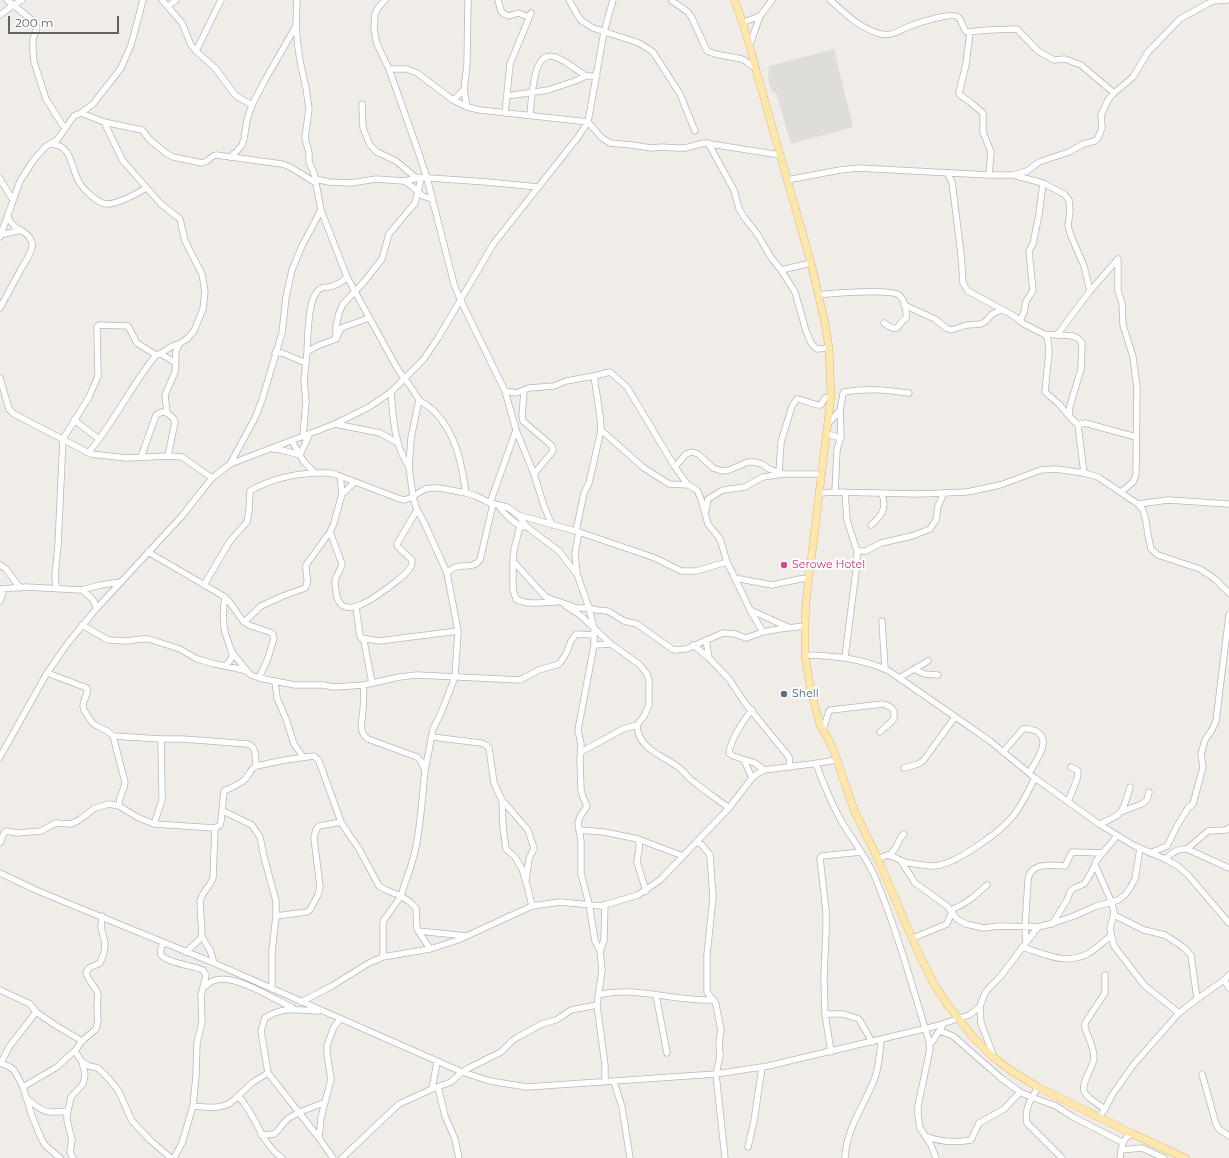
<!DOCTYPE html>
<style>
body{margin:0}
#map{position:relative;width:1229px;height:1158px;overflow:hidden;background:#f0ede8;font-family:Montserrat,sans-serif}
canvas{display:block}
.scale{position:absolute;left:8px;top:16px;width:111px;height:18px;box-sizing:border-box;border:2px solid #5f6467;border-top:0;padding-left:5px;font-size:12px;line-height:14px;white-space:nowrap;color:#5f6467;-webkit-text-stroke:3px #fff;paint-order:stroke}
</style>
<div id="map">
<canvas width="1229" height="1158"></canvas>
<div class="scale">200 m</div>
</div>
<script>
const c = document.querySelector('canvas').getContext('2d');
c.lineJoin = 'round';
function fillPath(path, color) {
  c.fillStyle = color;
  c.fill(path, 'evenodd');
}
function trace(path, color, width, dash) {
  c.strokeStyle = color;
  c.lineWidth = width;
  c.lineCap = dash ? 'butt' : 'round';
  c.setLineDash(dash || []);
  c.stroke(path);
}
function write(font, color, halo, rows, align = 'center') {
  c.font = font + ' Montserrat,sans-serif';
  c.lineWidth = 4;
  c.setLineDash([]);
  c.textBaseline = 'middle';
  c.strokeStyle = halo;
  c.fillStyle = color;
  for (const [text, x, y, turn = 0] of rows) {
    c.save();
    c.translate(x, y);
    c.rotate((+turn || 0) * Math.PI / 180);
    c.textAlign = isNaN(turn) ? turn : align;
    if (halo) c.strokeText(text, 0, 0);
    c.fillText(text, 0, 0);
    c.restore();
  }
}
fillPath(new Path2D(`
 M834,49L853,127L791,144L776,92H772L768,79L769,66Z`), '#dfddda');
const minor = new Path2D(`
 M7,0L32,20L37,27L33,39V51L34,62L46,99L65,129
 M162,0L182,23L191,45L196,51L215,68L236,96L252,105
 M297,0L296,26L298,47L300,61L306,88L309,109L305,138L309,153V162L314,173L321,210L347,277L397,368C404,379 413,388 419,400L411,438L409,467L413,497L417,510L423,520L447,573L458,631L455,677L441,713L433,729L425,771L421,761L417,757L368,739C358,732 362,721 363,710C364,702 363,693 364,685
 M385,0L378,8L375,14L374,29L377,44L389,69L417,148L427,178L454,284L460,299L505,391L516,430L534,474L544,506L552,525
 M498,0L501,11L504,14L509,16L518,13L529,17
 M569,0L578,16L582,21L593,28L639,43L653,52L680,94L695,131
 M830,0C846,14 860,29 881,34C892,37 903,28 913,25C921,22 952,12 958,17C963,21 962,29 967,32L988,30L1017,29L1038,51L1054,60L1065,59L1081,65L1114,93
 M672,1L688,12L692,18L707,51L715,54L742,59L747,62L756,69
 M168,6L176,0
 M0,15L13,5L22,0
 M744,22L760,16L772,0
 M970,32L966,64L959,93L960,95L970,102L983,113V132L991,152L989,175
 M750,44L760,16
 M196,51L221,0
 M389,69H407L417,73L453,100L467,107L480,110L588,122L602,138L610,143L632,145L651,148L662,147L677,148H685L704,143L780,155
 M507,96L548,90L575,81L586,76H597
 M453,100L464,90
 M362,104L363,128L370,145L377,152L396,161L415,177L486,182L538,187
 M467,107L464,90L467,64L468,0
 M81,113L104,122L142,130L150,140L166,153L173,157L202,163L207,161L213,156L216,155L282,164L290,167L316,183
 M505,113L510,64L531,13
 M530,115C531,103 533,70 541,61C544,57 550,55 555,57C563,59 578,71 586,76
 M104,122L123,161L161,204L180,219L185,241L202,274L205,291L203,309L194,331L188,338L179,344L176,351L175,372L165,395L167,413L173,418L175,422L168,456
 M708,143L734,190L739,209L744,217L758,235L770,256L781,270L795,292L806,331L811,343L817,349L829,348
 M50,144C73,145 70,166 79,182C83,189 98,204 107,204C117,204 137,194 146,188
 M230,157L237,151L242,145L244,139L247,120L252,105L265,80L296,26
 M947,173L952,182L961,254L963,283L968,291L1014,316L1024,324L1044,334L1047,337L1048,341L1049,352L1045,392L1059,404L1069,416L1078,425L1084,473
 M1013,175L1043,183L1064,194L1069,200L1070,211L1068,226L1071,236L1084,266L1090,291
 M0,179L13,200
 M315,179L329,182L351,183L376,179L404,181L419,178
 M787,180L840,170L858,168L989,175H1013L1027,171L1039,162L1069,152L1083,144L1095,141L1098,138L1102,128L1101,115L1108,100L1114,93L1133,77L1148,52L1180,19L1209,3L1214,1L1227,0
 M404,181L413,187L418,192
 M418,192L421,178
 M0,235L21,230
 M0,237L20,181L33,161L45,147L57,140L74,116L81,113L93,104L121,68L131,45L143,0
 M1118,259V291L1122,303L1123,325L1133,357L1137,388L1136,475L1133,482L1121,492
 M781,270L811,263
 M819,295C831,293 890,289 899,295C905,300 907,312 906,318C896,325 900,335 884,323
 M904,305L935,319L946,328L951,330L967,325L981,324L986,321L992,314L1001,310
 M0,308C7,295 14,282 21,269C25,262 31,254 32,247C33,243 32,241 30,238C23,228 14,231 8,217
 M1020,321L1024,312L1026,301L1033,291L1029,251L1033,244L1039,214L1043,183
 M1044,334L1073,336L1079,339L1082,343L1081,369L1070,406L1069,416
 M1057,335L1090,291L1118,259
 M336,339V326L339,313L343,304L363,283L382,259L389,234L415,203L418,192L423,196L432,199
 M307,352C308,338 307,293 322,288C324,287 326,287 328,287C336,286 342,282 347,277
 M275,353H282L306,363L307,352L317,346L336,339L341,328L369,318
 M161,354L176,363
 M0,378L9,409L14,414L91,454L126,458L168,456L182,457L212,478
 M505,391L516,393L529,388L554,386L566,381L594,376L610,372L627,387L675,467L688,485L697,490L701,499L708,524L720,539L727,562L742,593L750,610L763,632L779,629L805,626
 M524,391L522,416L523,421L551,445L553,449V451L534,474
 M391,392C393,417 394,445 409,467
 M419,400C424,404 430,407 434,411C457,435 461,462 466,493
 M74,420L99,439
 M335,424L380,433L398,443
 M828,424L840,410
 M1078,425L1085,423L1136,437
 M601,430L644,468L669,484L688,485
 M827,434L841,438
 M303,437L306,401L304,380L306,363
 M292,441L304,462L315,473H330L337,475L400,499L404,500L410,498L425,489L432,488H439L466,493L476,496L490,503L507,507L518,515L579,532L655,558L681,571H696L727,562
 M273,449L282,450L300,455
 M89,452C114,422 131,386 156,355C165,353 168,346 179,344
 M300,455L309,435
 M141,457L156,415L162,412L167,413
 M230,464L255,418L262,400L282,333L286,297L292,270L301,248L321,210
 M675,467L686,454L692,452L698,454L713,468L722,471L729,470L748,462H754L762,464L769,469L781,473
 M779,472L781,442L792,406L797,399C805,400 812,405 821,405L825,398L831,396
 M835,492L837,450L841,436L840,410L843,394L844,392C868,388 886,390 909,393
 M845,492L847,520L857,551V563L845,657
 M819,493L835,492L919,494L967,492L1000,485L1041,470L1056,469L1084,473L1098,477L1138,504L1143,510L1146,521L1148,535L1151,549L1158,555L1200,569L1215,579L1229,593
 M342,494L355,482
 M490,503L516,430
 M1138,504L1168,500L1229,504
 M498,505C502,512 516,525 523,527
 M706,510L708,499L723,490L745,487L763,477L783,474H822
 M518,515L527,527L559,551L575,572
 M871,525C882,515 887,509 882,494
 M520,526L514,550L513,561L541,592L546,597L554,600L577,608H589L597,610L608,611L624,621L637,624L672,649L676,650L686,649L723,633L735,634L746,638L763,632
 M576,531L584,493L589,483L601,430L600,416L594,376
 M330,532L342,564C341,570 336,575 335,581C335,586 336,592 337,597C344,622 378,595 389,587C396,581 405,576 410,568C412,566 412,563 412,560L398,547L397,544L417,510
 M579,532L575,553L577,574L589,608L594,628V645L578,730L581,744L580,761L581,790L583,797L587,806L580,817L578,823L581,841V874L589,904L595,941L600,951
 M857,551H866L881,543L912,536L930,529L936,520L938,506L944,493
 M148,552L225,597C233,605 237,614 244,622L261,606L283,596L305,588C310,582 305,573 306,565L330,532L334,523L342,494L340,476
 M513,561V590L516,599C528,606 542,602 556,602
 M0,565L6,569L20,588
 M447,573C459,560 470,572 480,560L493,504
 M735,579H740L772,585L800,579L809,578
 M204,585L230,541L247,522L249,511L250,491C269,480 293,474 315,473
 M0,589L26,587L82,590L100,585L121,582
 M59,589L56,586L55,576L58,545L63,439L89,397L98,376L97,327L99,325L128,326L137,343L156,355
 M82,590C88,595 96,600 96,609
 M0,601L4,589
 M566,606L580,615L611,644L640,665L647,674L649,681V705L644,716L637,725C638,749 662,755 678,767C684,771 688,778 694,782C705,791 717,799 729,808
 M356,607L360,636L364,641L372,683
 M750,610L788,627
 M882,621L885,669
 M244,622L249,625L272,633L274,638L268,658L259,678
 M82,625L108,640L126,641L142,639H149L180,649L197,659L215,664L235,668L247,671L251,675L259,678L295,685H323L334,687L364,685L399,677L417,675L520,680L539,670L559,664L566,654L571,641L576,634L594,635
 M361,638L379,641L458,631
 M706,640L709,658L729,679L745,703L789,757L790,767
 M594,645L611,644
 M693,645L709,658
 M232,652L247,671
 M805,655C834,656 862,658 889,671L970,727L990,741L1035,778L1099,824L1133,845L1165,859L1178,866L1188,875L1229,923
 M225,666C228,663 232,660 232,656C233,653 226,637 225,632C222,620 223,609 225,597
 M914,669L924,674L938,675
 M47,673L87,688C89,694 83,699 83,706C83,709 85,712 87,715C95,731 104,725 113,736L125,782C124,793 119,793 119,806
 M899,678L928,661
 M275,681L277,698L286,719L294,744L303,757
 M752,710C744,719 730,741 729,753L733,756L755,763L764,770
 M823,730L829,711L831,710L883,704L886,705L892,708L894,712V718L891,722L880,732
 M113,736L161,739L162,794V800L154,824
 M432,737L481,743L484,744L489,748L494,783L502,800L503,827L506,849L515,857L522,869L528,889L532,906
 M161,739H183L248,744C257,747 255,757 256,766
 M581,752L623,729L637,725
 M1003,752L1023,729C1028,728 1031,729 1036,731C1053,740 1035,762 1029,773
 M0,757L47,673L68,643L96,609L182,516L212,478L230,464L335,424L369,407L391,392L423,360L438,338L494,243L578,137L588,122L604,32L613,0
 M744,760L752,778
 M816,764C824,785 832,805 843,824C854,842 867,858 875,877C897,930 912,986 929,1041L930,1049L918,1106V1115L920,1128L931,1145L936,1158
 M904,768L918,764L923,761L955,717
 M502,800L528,830L534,848L529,859L526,880
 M1068,802L1077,779L1078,771L1071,767
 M223,811L252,825L260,837L264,857L276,901V916L272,951V989
 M1123,811L1142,804L1147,800L1149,792
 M1099,824C1124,815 1123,811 1130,787
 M579,830L604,832L638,839L683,856
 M1117,836L1096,861L1095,865L1112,903L1114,913L1110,929L1114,946L1145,986L1179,1013
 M638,839C642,849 637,852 637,862L646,891
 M697,842L702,845L710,855L713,897L707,955V992L710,996L715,1002L716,1005L721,1030L719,1042L720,1056L716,1074L725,1158
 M0,843L4,833L6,831L17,833L41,831L56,823L71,824L79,820L95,808L109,804L119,806L139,818L154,824L215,828
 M1187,849L1208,831L1226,830L1229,828
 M1150,853L1167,846L1177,826L1188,808L1193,804L1203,767L1201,754L1205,740L1212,730L1216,721L1229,615
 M889,856L895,849L901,837L904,834
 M878,859C881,858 884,856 887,855C892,855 899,860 904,862C913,864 922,865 931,866C952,868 1001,831 1013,816C1023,804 1028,791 1035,778
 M1165,859C1172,853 1177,848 1187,849L1229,868
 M901,861L915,883L947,906L957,919L966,924L984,928L999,926L1038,927L1050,924L1074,916L1094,907L1118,900L1125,895L1130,888L1135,879L1140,848
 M0,873L38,891L214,963L462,1072L490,1081L527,1087L716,1074L768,1066L936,1026L969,1015L976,1010L980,1006L985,993L989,988L1000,977L1038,927
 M605,904L604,940L600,951L602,970L597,1005L605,1065V1082
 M1114,915L1144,930L1165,935L1183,947L1191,955L1197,999
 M276,916L307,912L310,910L318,895L320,887L314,838C315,833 315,829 319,826L341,822
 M1052,924L1067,900L1070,892L1074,888L1084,884L1088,878L1095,865
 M418,931L467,936
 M913,938L947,924L953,909C966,904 976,895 987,885
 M1026,942L1025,927L1028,880C1030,862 1052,865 1065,866L1072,852L1103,853
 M163,943C162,946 159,951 161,955C166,962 193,966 203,970L206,975L201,996L202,1022L197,1043L196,1076L193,1106L182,1143L174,1158
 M1022,947C1045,954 1066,966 1089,953C1097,948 1104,941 1111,936
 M186,952L202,937
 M383,957V924L384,920L401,896L410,902L416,908L417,929L430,949
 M214,963L210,950L202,937L200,901C202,892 210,887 213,878L215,828L220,825L221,821L224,791C232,787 240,785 246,778C249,774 251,769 256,766L285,760L314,756L319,761L341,822L348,833L359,849L379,886L386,890L401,896C405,881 412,866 415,851C421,825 422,798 425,771
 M1224,980L1229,988
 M203,988C207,985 210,981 216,980C237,975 274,999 293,1008
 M0,990L30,1004L36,1012L55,1025L82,1041
 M598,995C628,987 661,997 691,999C699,1000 706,1000 714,1000
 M656,995L667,1053
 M301,1002L332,986L369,963L383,957L430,949L458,940L532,906L560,902L601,906L638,895L660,880L729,808L752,778L757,774L764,770L811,764L837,760
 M980,1006L981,1023L994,1057
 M825,1014H843L859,1019L872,1042
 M940,1031L953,1036L1001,1078L1020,1092L1031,1097L1056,1106L1073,1117L1122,1142
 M930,1045L942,1027
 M75,1051L82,1062L89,1066L98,1068L109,1079L118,1090L132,1121L151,1141L171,1158
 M831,1052L825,1014L824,976L826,932V911L820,858L822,856L861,852
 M0,1063L8,1066L14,1070L23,1087L32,1116L41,1138L45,1145L60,1158
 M1,1063L9,1047L36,1012
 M268,1073L319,1138L333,1158
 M1202,1074L1216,1124L1219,1129L1229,1136
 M614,1082L622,1107L630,1158
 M23,1087L57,1067L72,1053L75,1051L82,1041L96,1029L98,1021L97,1007L98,994C95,986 89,982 86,973L89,968L100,963L104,953L105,943L101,927L102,916
 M438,1087L445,1116L455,1139L459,1158
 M1038,1087C1031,1099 1024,1109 1027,1123L1062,1158
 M432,1089L437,1062
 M238,1096L253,1082L268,1073L261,1031L265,1018C284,1006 297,1010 318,1011
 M26,1098C43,1112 45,1114 67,1111
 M193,1106C210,1108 227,1110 238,1096C242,1100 245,1104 248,1109C259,1126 265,1146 282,1158
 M1105,1109C1099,1105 1089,1099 1085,1093C1079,1086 1093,1068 1094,1058C1094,1047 1088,1037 1085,1028V1023L1105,993V975
 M1099,1117L1105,1109L1112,1095L1134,1064L1179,1013L1197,999L1224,980L1229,975
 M261,1135C265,1134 270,1135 274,1134C278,1132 283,1122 289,1118C300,1111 312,1107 324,1103
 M925,1136C940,1142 955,1143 971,1140L979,1123L1004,1109L1020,1092
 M319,1138L321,1118L331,1079L327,1054V1045L334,1027L340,1019
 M748,1147L754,1121L762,1067
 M1121,1150L1142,1148L1164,1158
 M73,1158L70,1152L72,1140L67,1120V1115L71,1097L83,1084L84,1080L85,1074L82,1062
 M342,1158L399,1104L432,1089L451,1082L462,1072L469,1068L501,1052L512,1041L518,1037L542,1024L556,1020L571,1010L597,1005
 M845,1158C846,1129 864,1106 874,1080C879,1068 880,1053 881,1040
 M1120,1158C1122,1147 1121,1138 1133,1134`);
const major = new Path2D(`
 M734,0C744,23 750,46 756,70L811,263L825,323L829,348L831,396L806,602L805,626V655L811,691L820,725L823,730L832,746L854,810L878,859L918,952L934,984L947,1004L974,1038L993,1057L1013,1072L1038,1087L1133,1134L1185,1158`);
trace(minor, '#b5b8bb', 7);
trace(major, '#ecb665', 8);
trace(minor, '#fff', 5.5);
trace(major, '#fce7b1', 7);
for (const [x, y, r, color] of [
 [784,565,4,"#d1479c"],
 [784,694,4,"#5c6f8a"]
]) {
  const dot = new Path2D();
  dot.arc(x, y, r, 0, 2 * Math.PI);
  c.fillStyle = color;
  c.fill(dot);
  trace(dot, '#fff', 1.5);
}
write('11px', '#b23c85', '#fff', [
 ["Serowe Hotel",792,565]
], 'left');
write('11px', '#4e5e75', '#fff', [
 ["Shell",792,694]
], 'left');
</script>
